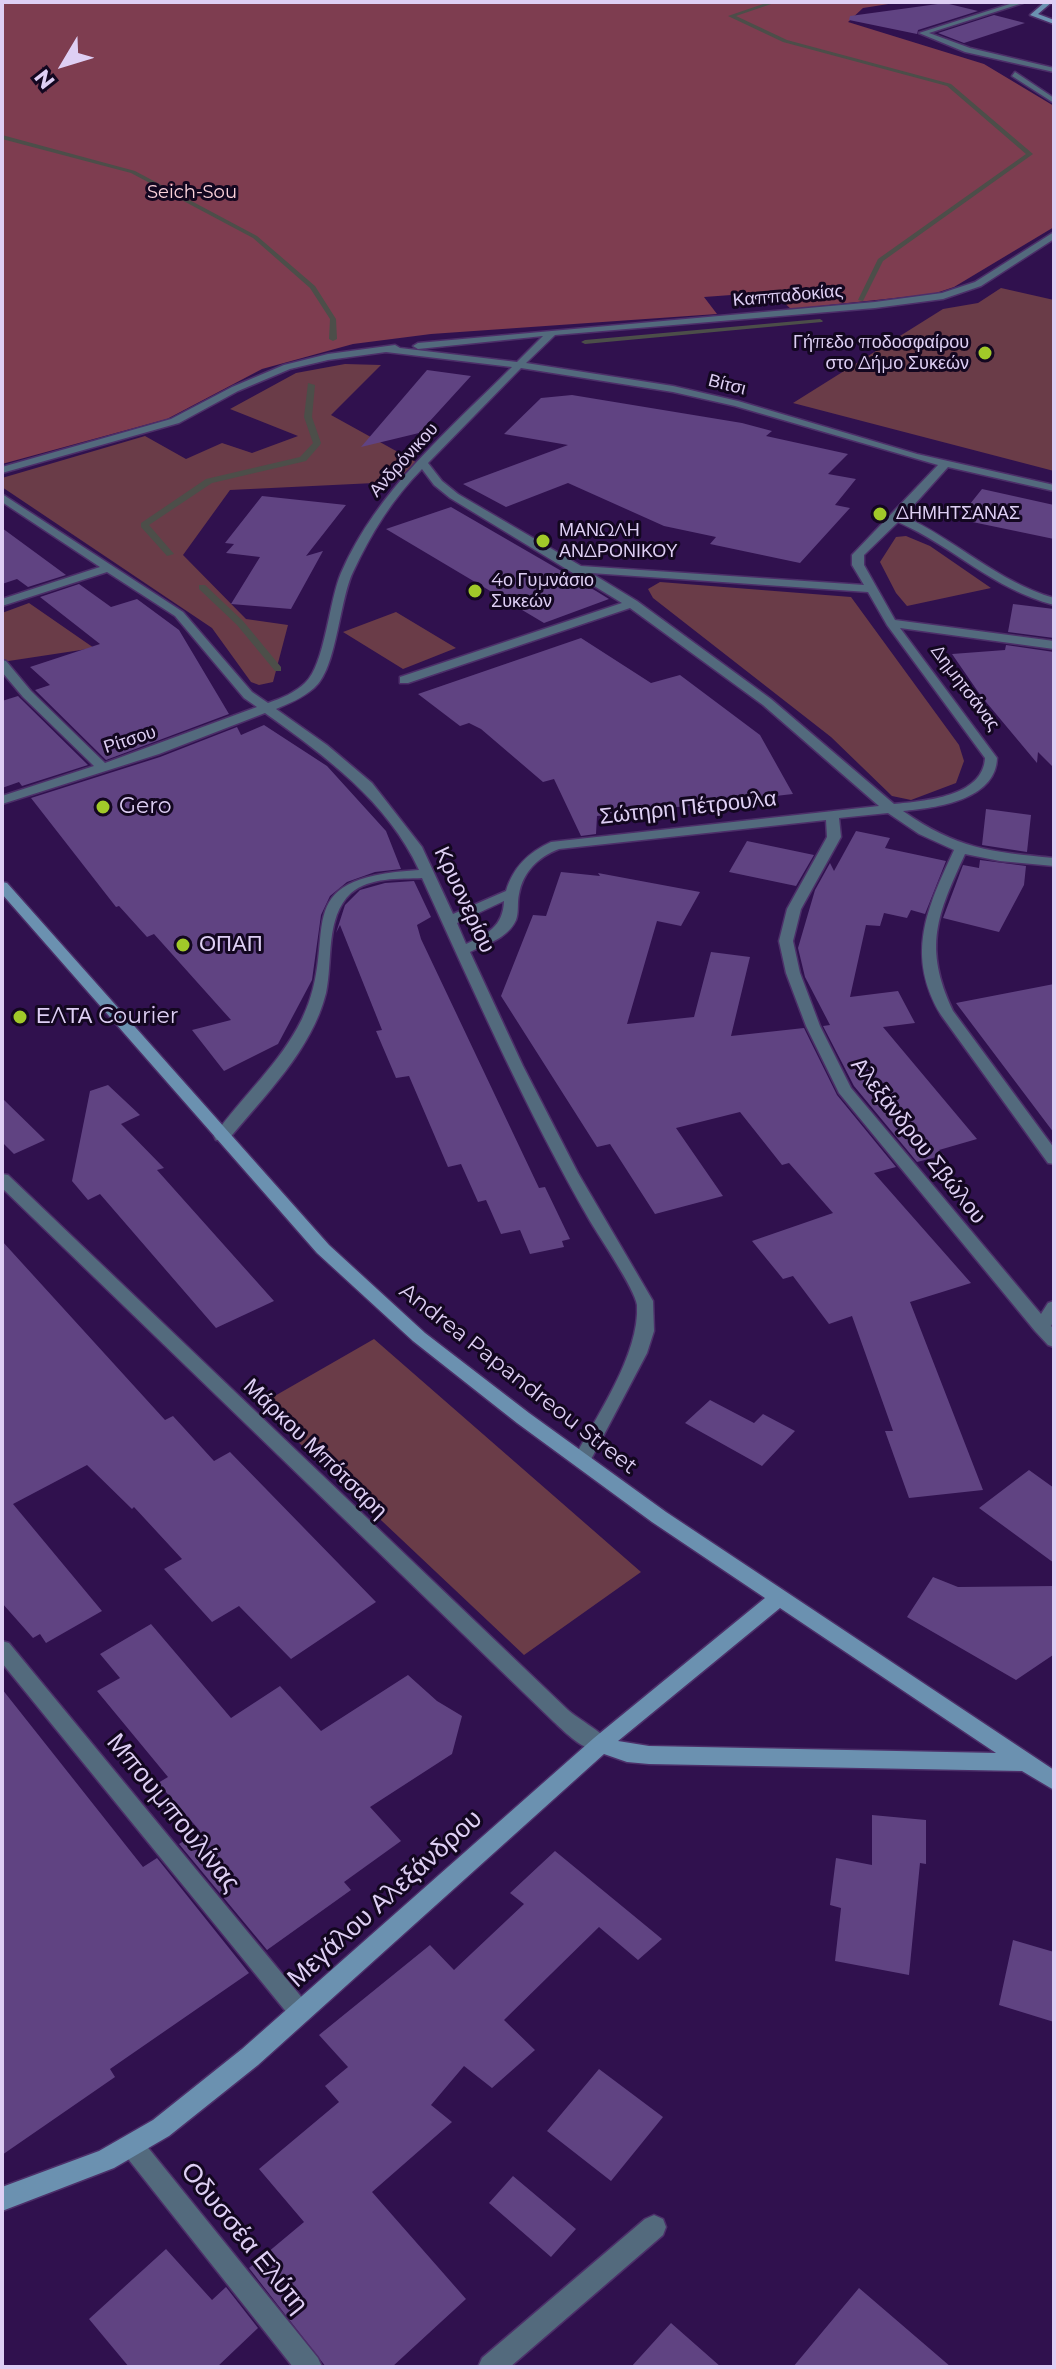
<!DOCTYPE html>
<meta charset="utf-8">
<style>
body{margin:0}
#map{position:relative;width:1056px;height:2369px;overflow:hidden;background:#30114e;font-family:Montserrat,sans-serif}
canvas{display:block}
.frame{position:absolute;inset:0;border:4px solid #decff4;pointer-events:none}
.north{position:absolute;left:24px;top:24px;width:80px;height:80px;-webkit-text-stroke:6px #130720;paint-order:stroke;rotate:232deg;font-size:22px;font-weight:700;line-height:32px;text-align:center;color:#decff4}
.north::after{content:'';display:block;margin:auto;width:28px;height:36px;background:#decff4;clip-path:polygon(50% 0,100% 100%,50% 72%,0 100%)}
</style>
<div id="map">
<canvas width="1056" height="2369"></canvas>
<div class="frame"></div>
<div class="north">N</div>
</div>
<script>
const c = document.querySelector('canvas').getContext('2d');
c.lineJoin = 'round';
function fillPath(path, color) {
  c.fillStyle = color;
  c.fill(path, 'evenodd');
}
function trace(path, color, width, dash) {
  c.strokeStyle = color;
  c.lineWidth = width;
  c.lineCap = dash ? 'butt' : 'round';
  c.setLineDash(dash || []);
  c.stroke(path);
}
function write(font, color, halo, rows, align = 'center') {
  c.font = font + ' Montserrat,sans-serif';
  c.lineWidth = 6;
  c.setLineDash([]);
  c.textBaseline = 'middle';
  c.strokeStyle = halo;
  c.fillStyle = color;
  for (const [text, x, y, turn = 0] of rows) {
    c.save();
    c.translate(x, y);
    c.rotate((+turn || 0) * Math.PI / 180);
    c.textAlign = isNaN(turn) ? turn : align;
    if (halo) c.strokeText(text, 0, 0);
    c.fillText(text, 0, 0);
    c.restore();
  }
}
fillPath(new Path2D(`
 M1001,288L1054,300V471L793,403L943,309L978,303Z
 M345,364L381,365L331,415L416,462L395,482L230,490L183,555L246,619L288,625L273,682L259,685L251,682L212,628L2,487V478L145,436L186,459L222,443L252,453L298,436L230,409L296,373Z
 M906,536L930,546L991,588L907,606L896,593L880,562L896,537Z
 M660,582L851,597L959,745L964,761L956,783L911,800L892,796L831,737L653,598L648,589Z
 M29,603L94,648L2,662V613Z
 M396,612L456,648L403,669L343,632Z
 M374,1339L641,1572L524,1655L259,1405Z`), '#6a3c48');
fillPath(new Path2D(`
 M2,2H901L863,8L848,22L984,64L1054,106V227L954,287L933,294L791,309L772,292L704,297L717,314L431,334L353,344L262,369L167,419L2,464Z`), '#7e3d50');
fillPath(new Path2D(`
 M769,2H777L736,16L787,40L951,84L1033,154L883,261L863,301L858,300L878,259L1026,154L947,86L783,42L728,16Z
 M2,135L135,171L257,236L315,286L336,319L337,339L333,341L329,339L330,319L310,288L253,238L131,173L2,139Z
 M820,319L823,321L822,322L585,344L581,342L585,340Z
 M308,383L315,385L312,417L321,443L320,445L306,461L212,483L149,525L174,554L167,556L141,527V523L206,479L300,457L313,443L304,417Z
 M199,585H205L243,621L281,667V671H275L237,625L199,589Z`), '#4c4e49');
fillPath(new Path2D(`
 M945,3L978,11L918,30L917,34L849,20L850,16Z
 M994,15L1025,23L964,43L938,33Z
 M427,370L471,376L419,433L361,447Z
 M572,395L742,423L772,431L766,436L848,454L828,474L856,479L835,505L850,508L800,563L710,544L716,537L664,526L568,483L506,507L463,484L568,445L504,434L541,398Z
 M982,489L1054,505V539L958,519Z
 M262,496L346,505L306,556L323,551L291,609L231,604L260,557L226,553L234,544L225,543Z
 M451,507L596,591L609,599L544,623L386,529Z
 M2,528L66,575L28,587L17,579L2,584Z
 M79,584L111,607L137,599L179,630L229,714L106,760L35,690L50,685L30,667L100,644L40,597Z
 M1013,604L1054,609V638L1008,632Z
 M581,638L651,683L680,675L760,735L793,794L597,816L596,834L581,836L554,779L543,782L481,729L469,723L460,726L418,694Z
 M1006,645L1054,652V768L1038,752L1037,763L981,696L952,654L1005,650Z
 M18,696L21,699L88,765L22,786L19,782L2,788V701Z
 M264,725L327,766L386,831L401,869L375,872L347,882L330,896L321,915L312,980L278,1044L224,1071L192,1030L231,1020L154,934L147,937L119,906L116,907L31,798L160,757L237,727L241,735Z
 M986,809L1031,815L1027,852L982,845Z
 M856,831L890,838L885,848L946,861L925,914L911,910L907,918L884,913L880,926L866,925L850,997L898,991L915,1023L883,1027L977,1139L939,1150L944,1155L917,1162L854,1086L823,1026L830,1025L805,977L798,948L815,890L830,863L834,871Z
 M747,841L814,855L796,886L729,872Z
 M980,860L1026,866L1024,885L999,932L943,918L963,865L979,868Z
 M561,872L600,876L598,873L700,892L681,926L657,921L627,1024L694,1017L711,952L750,957L731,1036L804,1028L837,1095L896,1167L874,1173L971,1283L910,1302L983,1490L909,1498L885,1431H893L852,1316L829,1324L793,1276L783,1279L752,1241L833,1213L789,1163L782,1165L740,1112L676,1128L723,1196L655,1214L610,1144L597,1147L501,996L533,915L546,916Z
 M414,881L431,917L417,925L421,939L539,1188L545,1187L570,1239L562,1241L564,1247L530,1254L520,1230L501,1234L486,1200L478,1202L461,1164L448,1167L409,1076L396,1078L376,1031L382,1030L340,925L336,933L345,905L360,890L385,883Z
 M1054,984V1133L956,1003Z
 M108,1085L140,1115L121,1124L164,1168L157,1170L274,1301L216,1328L100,1194L88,1200L72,1181L90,1091Z
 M2,1098L45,1140L14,1154L2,1142Z
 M2,1241L165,1420L173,1416L214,1461L230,1452L376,1602L291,1659L239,1606L212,1622L164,1569L182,1559L134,1507L132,1509L87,1465L13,1504L102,1611L46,1643L40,1634L33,1638L2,1603Z
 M710,1400L754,1423L763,1414L795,1431L762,1466L685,1423Z
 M1029,1470L1054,1488V1563L979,1508Z
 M933,1577L958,1587L1054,1586L1053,1655L1016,1680L907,1617Z
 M151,1624L231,1718L280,1686L321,1731L408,1675L437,1701L462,1716L452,1754L370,1807L401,1841L344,1882L351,1890L267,1950L179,1844L200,1831L158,1783L168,1777L97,1691L120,1678L100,1654Z
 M2,1689L143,1867L157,1858L249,1973L110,2069L115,2077L2,2155Z
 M872,1815L926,1820V1864L920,1863L909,1975L835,1961L841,1908L830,1905L836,1858L872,1865Z
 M555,1851L662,1939L638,1960L599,1927L504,2020L535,2050L492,2088L464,2066L431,2105L452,2122L372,2192L466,2299L392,2367H326L249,2268L304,2222L259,2169L339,2102L325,2086L348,2067L319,2035L430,1945L454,1970L524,1904L510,1893Z
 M1013,1940L1054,1952V2022L999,2005Z
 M599,2069L663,2117L611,2181L547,2131Z
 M513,2176L576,2229L551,2257L489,2203Z
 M166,2249L212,2300L226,2287L258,2328L217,2367H129L89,2319Z
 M859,2288L951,2367H793Z
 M671,2323L721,2367H631Z`), '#604382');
const street = new Path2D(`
 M1016,2L1023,3L929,33L970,48L1054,68V72L965,52L919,33Z
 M1015,72L1054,98V103L1012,76Z
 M1054,232V239L981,286L943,299L875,308L555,335L526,363L673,386L738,401L917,454L1054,485V491L948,467L904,516C956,540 998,582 1054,598V605C993,589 954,547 898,522L864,555V565L895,620L1054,641V649L900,628L997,758C996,800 936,808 903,811C957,849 991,852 1054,858V866L1000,861L965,854C937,915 923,947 953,1011L1054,1148V1164L1048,1163L941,1015C905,955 927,908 954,850L919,834L888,813L839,818L841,837L801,909L793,941L800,973L820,1026L851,1088L1041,1314L1048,1303L1054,1301V1320L1051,1326L1054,1329V1347L1048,1345L1035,1331L839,1093L806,1026L786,973L779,941L787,909L827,837L826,820L559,849C538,857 523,872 519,894C517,903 519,912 516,920C508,938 487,944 470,952L523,1066L578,1173L653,1301L654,1331L647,1353L588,1465H576L573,1460C596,1417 640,1354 637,1305C635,1289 600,1238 590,1221C526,1110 475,994 422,878C399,879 370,877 351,893C325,917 333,961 326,993C312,1050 264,1096 228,1140H216L214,1136C242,1096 280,1064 302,1019C343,934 280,878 419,870C387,801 325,756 265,713L159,754L2,804V796L94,766L23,697L2,672V660L6,661L31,691L105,763L257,707L244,698L175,616L107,572L2,606V599L100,567L2,502V494L183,612L252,692L268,703C280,699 296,692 305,683C325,665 329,600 341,573C377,490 449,430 512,367L386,352L328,360L290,369L238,391L179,423L2,473V467L171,419L232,387L284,365L328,354L395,345L400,348L517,362L543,336L418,349L413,346L418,343L875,302L942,293L975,282ZM521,368L673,392L735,406L938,465L852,555V565L864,585L581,566L458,494L442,481L428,463ZM422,469L434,485L450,498L622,603L400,677V683H408L630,608L763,705L879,806L551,842C529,852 513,867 506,891L453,914L422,847L372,783L327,745L276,709C288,704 303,698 314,688C337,669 339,601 353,572C370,535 393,498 422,469ZM591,573L868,592L887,625L985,758C983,797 924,801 894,804L771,699L637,601ZM504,901C503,927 487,934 466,944L457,923Z
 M2,1174L8,1175L568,1710C578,1719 607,1735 611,1744L608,1750C589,1757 567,1734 554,1722L2,1188Z
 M2,1641L9,1643L308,2005L311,2012L308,2019L300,2022L292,2019L2,1663Z
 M133,2136L141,2139L318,2358L322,2367H293L125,2155L121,2147L125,2139Z
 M654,2215L663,2219L666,2227L663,2235L510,2367H478L482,2358L645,2219Z`);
const secondary = new Path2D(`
 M1045,2H1052L1038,14L1054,20V24L1030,15Z
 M2,882L7,883L329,1245L425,1333L529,1413L666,1512L1054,1770V1790L1022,1771L649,1764L627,1762L604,1754L258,2065L169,2136L114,2168L2,2211V2187L99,2151L153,2120L242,2049L594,1738L765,1598L652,1522L517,1423L413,1341L317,1253L2,894ZM780,1608L996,1753L649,1746L618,1741Z`);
trace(street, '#4c2f69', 3);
trace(secondary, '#4c2f69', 3);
fillPath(street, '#536a7d');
fillPath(secondary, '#6b91b0');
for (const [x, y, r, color] of [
 [985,353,8,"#a1c929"],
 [880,514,8,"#a1c929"],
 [543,541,8,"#a1c929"],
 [475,591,8,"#a1c929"],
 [103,807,8,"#a1c929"],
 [183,945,8,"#a1c929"],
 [20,1017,8,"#a1c929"]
]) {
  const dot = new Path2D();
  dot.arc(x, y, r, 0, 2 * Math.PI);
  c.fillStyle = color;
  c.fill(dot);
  trace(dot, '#130720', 3);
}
write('18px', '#fcd2db', '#130720', [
 ["Seich-Sou",192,193]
]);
write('18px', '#decff4', '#130720', [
 ["Καππαδοκίας",788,296,-5],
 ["Βίτσι",727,385,14],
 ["Ανδρόνικου",404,460,-48],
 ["Δημητσάνας",965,688,53],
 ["Ρίτσου",130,740,-18]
]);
write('18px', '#decff4', '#130720', [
 ["Γήπεδο ποδοσφαίρου",969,343,"right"],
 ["στο Δήμο Συκεών",969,364,"right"],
 ["ΔΗΜΗΤΣΑΝΑΣ",896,514],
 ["ΜΑΝΩΛΗ",559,531],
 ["ΑΝΔΡΟΝΙΚΟΥ",559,552],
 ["4ο Γυμνάσιο",491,581],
 ["Συκεών",491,602]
], 'left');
write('22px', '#decff4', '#130720', [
 ["Gero",119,807],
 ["ΟΠΑΠ",199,945],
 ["ΕΛΤΑ Courier",36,1017]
], 'left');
write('22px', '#decff4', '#130720', [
 ["Σώτηρη Πέτρουλα",688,808,-6],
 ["Κρυονερίου",464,900,65],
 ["Αλεξάνδρου Σβώλου",918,1141,52],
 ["Andrea Papandreou Street",518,1379,38],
 ["Μάρκου Μπότσαρη",315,1449,44]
]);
write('26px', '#decff4', '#130720', [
 ["Μπουμπουλίνας",173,1813,51],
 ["Μεγάλου Αλεξάνδρου",385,1899,-42],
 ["Οδυσσέα Ελύτη",244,2238,51]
]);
</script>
